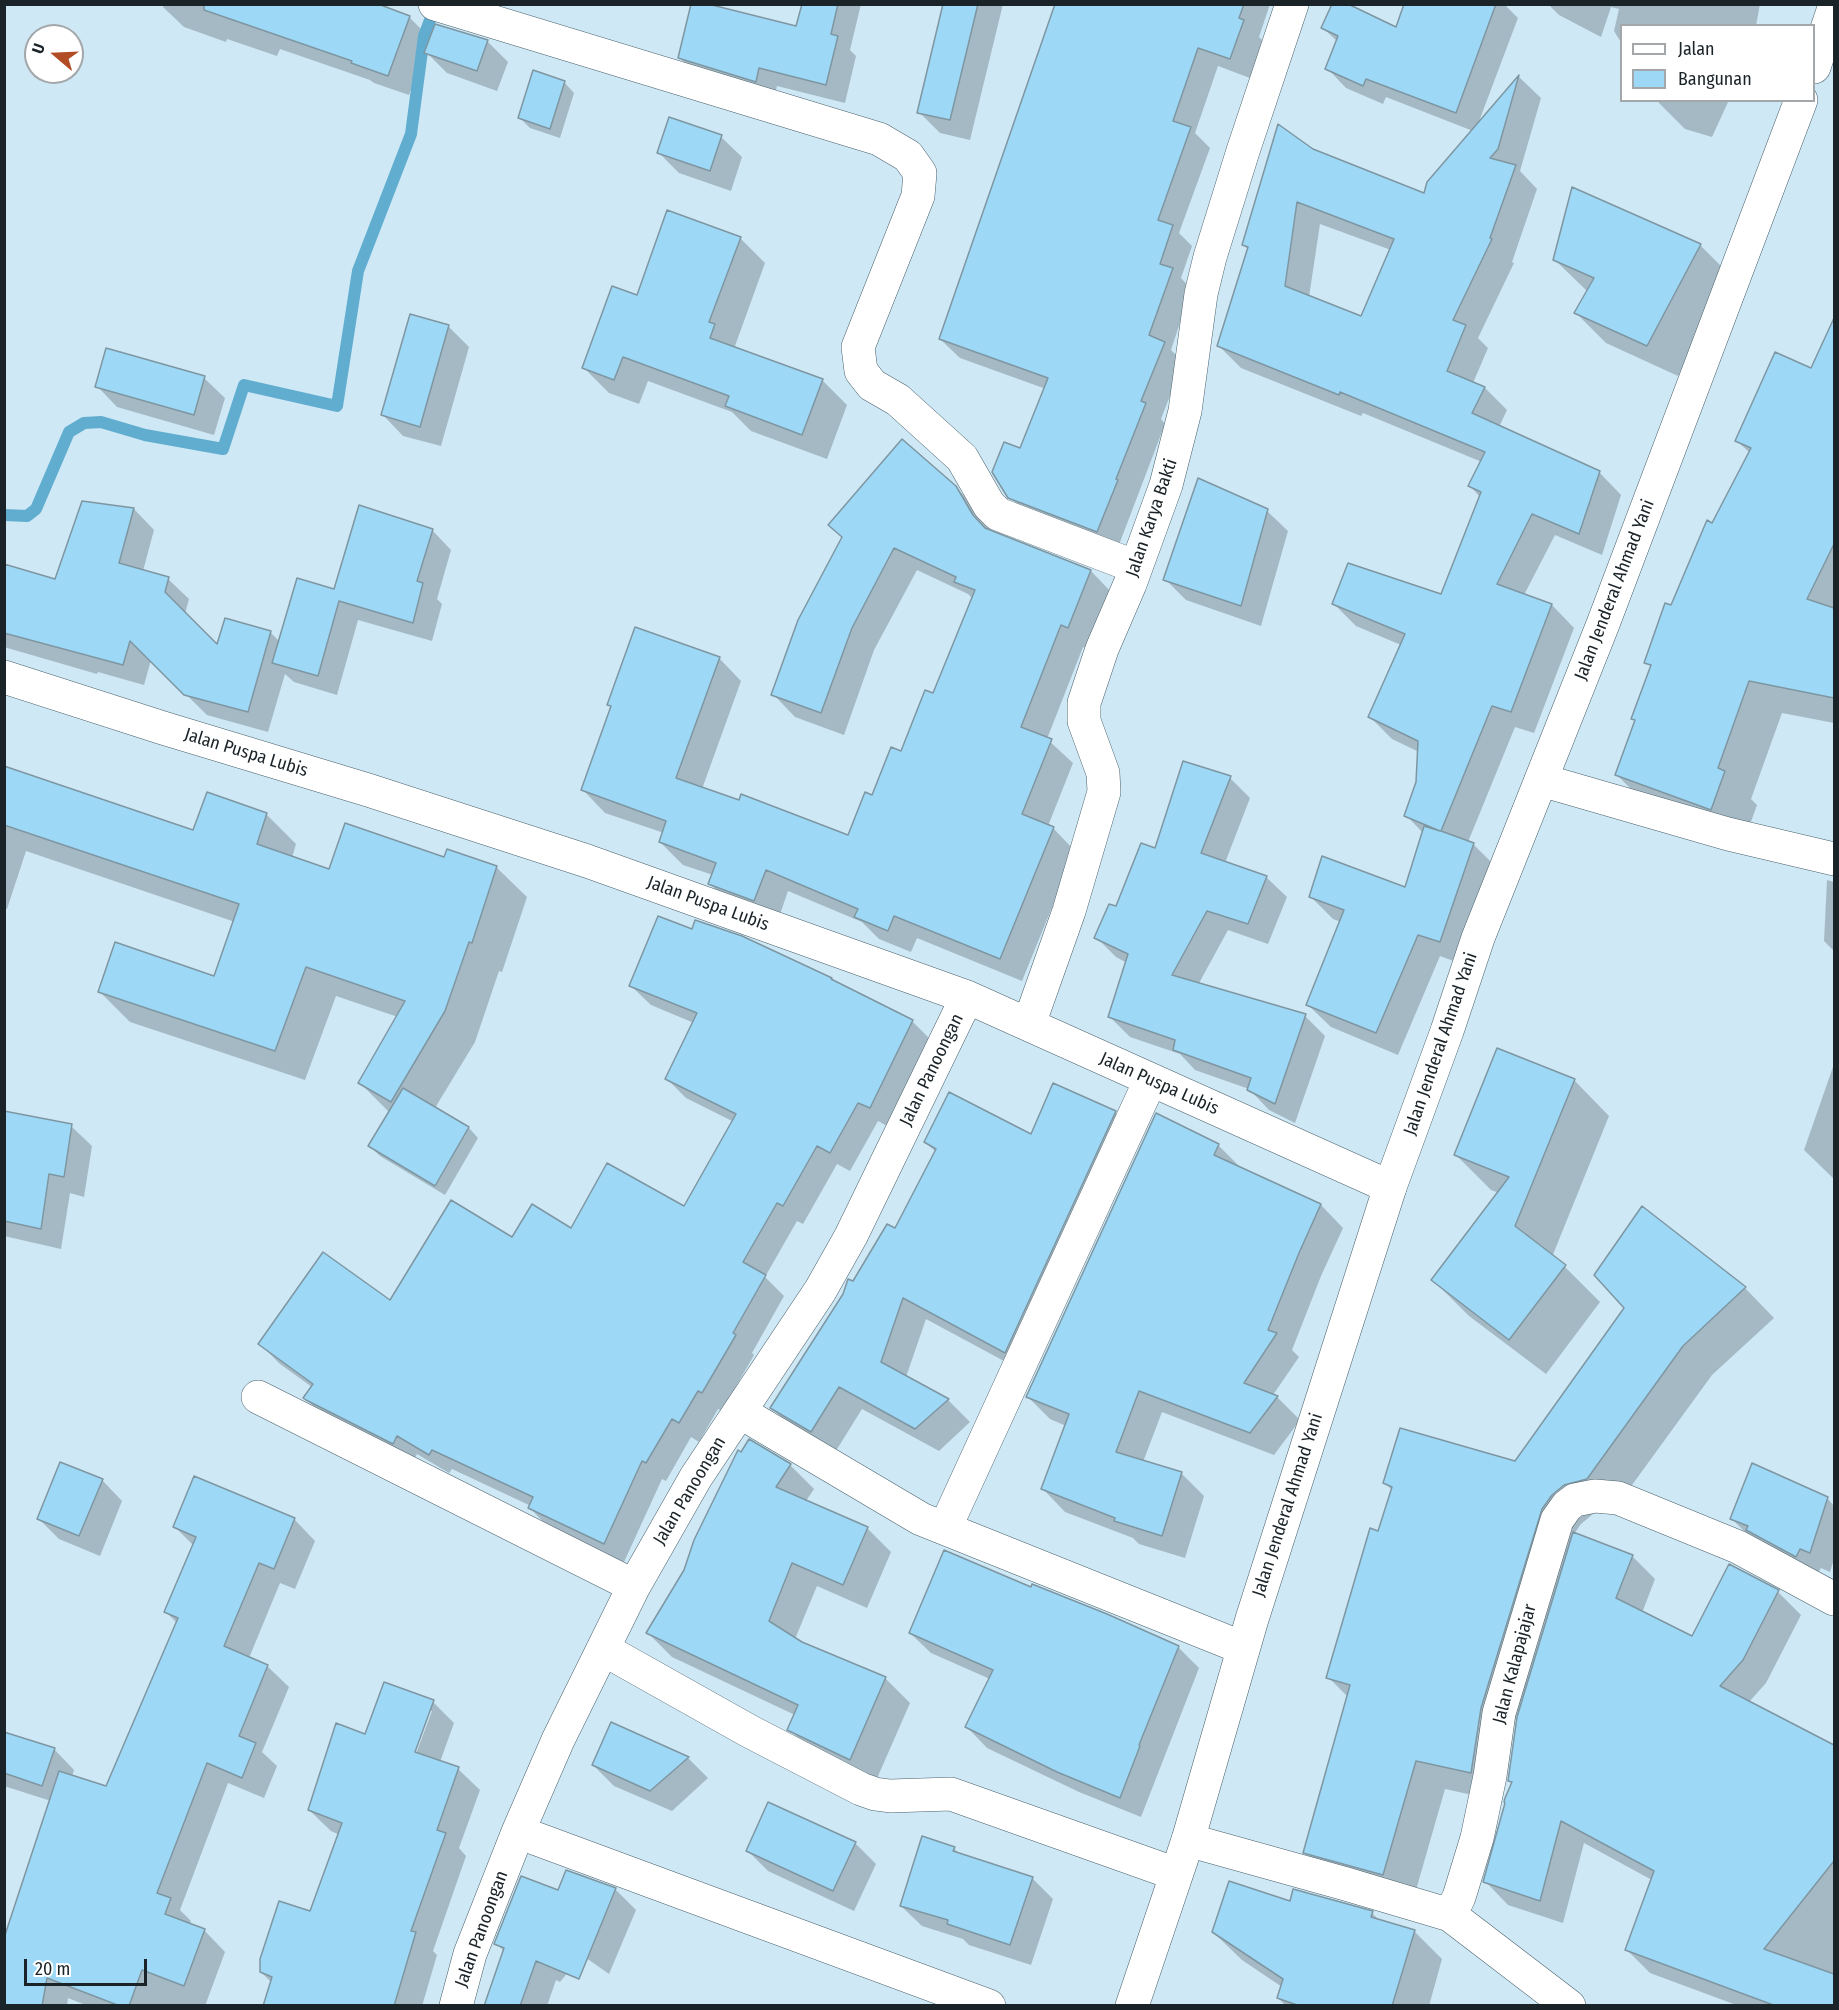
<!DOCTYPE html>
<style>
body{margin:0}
#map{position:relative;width:1839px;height:2010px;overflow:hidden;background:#cee8f5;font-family:"Fira Sans Condensed",sans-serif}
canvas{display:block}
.frame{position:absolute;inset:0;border:6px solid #1a2328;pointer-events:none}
.legend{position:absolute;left:1620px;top:24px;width:195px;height:78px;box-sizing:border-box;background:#fff;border:2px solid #a3a7a9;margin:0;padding:8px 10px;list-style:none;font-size:18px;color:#1a2328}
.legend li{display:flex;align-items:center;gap:12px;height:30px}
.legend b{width:30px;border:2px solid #a3a7a9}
.north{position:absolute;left:24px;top:24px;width:60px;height:60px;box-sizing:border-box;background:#fff;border:2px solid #a3a7a9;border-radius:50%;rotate:289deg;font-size:16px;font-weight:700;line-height:24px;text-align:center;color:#1a2328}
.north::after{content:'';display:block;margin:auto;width:21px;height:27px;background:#b24c24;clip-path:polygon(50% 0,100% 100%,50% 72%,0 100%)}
.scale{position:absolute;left:24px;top:1959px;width:123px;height:27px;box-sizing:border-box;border:3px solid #1a2328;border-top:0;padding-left:8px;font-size:18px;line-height:21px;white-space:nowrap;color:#1a2328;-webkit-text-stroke:4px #fff;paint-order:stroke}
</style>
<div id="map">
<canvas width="1839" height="2010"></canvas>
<div class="frame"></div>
<ul class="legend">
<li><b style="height:8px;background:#fff"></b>Jalan</li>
<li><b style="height:16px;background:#9dd9f6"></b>Bangunan</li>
</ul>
<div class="north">U</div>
<div class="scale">20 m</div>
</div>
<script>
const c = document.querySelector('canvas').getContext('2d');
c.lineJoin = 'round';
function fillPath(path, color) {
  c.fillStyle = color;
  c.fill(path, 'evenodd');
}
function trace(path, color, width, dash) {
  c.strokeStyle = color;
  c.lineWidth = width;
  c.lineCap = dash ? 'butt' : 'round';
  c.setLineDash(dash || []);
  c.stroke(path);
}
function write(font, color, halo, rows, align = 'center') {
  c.font = font + ' "Fira Sans Condensed",sans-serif';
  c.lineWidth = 6;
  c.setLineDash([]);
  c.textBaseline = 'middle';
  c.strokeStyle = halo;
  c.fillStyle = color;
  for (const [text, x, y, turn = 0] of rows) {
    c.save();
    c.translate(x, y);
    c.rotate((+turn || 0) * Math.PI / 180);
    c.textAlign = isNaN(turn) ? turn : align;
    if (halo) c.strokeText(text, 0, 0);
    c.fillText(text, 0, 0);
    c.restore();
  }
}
fillPath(new Path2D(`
 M164,4H365L409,17L431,39L487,41L508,62L497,91L447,73L425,51L409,95L374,83L370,80L280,49L277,56L227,39L226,42L184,27L163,7Z
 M803,4H861L850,50L856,56L845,103L777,86L774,100L699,77L680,58L798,28Z
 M944,4H1003L970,140L940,133L919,112Z
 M1056,4H1270L1259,37L1263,41L1250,78L1218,66L1195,133L1210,148L1179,233L1192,246L1181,278L1191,289L1171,350L1183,362L1161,419L1165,424L1117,550L1030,517L1010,497L1021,450L1046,389L960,358L940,339L1035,61Z
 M1405,4H1504L1518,18L1478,124L1519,77L1541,98L1520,171L1537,189L1512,262L1514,263L1478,338L1488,348L1473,383L1485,388L1507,410L1499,427L1599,472L1621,495L1602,555L1555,535L1524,595L1552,605L1574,628L1534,733L1515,727L1468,842L1473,844L1495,866L1462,964L1440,956L1398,1055L1331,1027L1308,1005L1341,922L1333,919L1311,897L1406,889L1423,833L1406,815L1418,782L1419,752L1392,739L1370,717L1401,645L1356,626L1334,604L1442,596L1480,497L1470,486L1482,462L1363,413L1361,416L1241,368L1219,346L1249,250L1243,245L1312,150L1425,195L1473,131L1386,97L1383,104L1346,88L1327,68L1338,42L1323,28L1396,29ZM1320,224L1391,250L1362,318L1309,297Z
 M1548,4H1760L1756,26H1622V44L1614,31L1619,9L1611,7L1601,37L1559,15Z
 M564,82L574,93L560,138L530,128L520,118Z
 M1656,100H1729L1712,137L1685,129Z
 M721,137L742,157L731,191L679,173L659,153Z
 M740,238L765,263L735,346L739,350L822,380L847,405L827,459L751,431L732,412L648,381L639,404L609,393L584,368Z
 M1700,245L1731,276L1678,376L1606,343L1575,312L1588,292L1555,260Z
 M411,316L449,327L469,347L441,446L403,436L383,415Z
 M1834,322V723L1782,713L1751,799L1757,805L1744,841L1649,807L1616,774L1636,721L1633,718L1652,668L1646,662L1750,453L1737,441L1812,370Z
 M204,378L225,398L214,435L117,407L97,386Z
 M955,487L979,510L991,531L1091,571L1113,594L1091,650L1083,647L1047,739L1073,763L1048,826L1053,828L1075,851L1022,981L917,938L911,952L879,939L862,922L788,891L777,923L733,907L710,884L713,875L683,865L660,842L664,833L605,813L583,790L612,708L609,704L719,658L741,681L702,789L848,837L901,753L934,695L973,599L968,594L917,570L874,650L844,735L795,717L773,694L843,538L830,525Z
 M83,502L134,509L154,530L143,571L168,579L189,599L185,614L218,647L271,633L280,642L335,591L432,530L451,550L437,599L442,604L432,641L358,620L337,695L294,682L285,674L268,732L207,715L151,660L144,685L98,672L97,674L4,647V566L56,581Z
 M1267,511L1288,531L1261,626L1186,600L1165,579Z
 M4,768L194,832L266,814L296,844L292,858L330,871L445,859L496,867L527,897L502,972L499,971L475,1042L435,1108L469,1128L478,1138L445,1195L380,1156L370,1146L390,1113L360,1083L398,1017L336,996L305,1080L130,1022L100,992L215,978L235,922L26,851L7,909L4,908Z
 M1230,778L1250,798L1225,863L1266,877L1287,897L1268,944L1228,930L1198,985L1305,1016L1325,1036L1295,1123L1269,1110L1249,1089L1195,1070L1180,1054L1130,1037L1110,1017L1127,963L1116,957L1096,937L1156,850Z
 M1827,880L1834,882V951L1824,941Z
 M831,979L835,983L912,1021L932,1041L889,1127L878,1121L850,1171L837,1164L803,1224L797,1221L765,1277L784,1296L752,1353L754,1355L722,1411L718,1409L699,1442L691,1437L666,1481L662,1479L624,1562L549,1528L530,1508L531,1506L452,1469L449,1473L417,1454L413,1462L324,1417L305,1398L312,1387L280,1364L260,1344L391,1302L513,1239L684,1208L734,1122L686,1098L667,1079L694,1023L651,1005L631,986Z
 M1834,1064V1179L1804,1150Z
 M1574,1080L1609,1116L1552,1257L1565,1267L1600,1302L1546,1374L1469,1316L1433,1280L1499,1193L1491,1190L1456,1155Z
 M1115,1112L1138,1135L1028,1374L926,1319L906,1377L948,1400L970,1422L939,1451L862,1409L834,1454L794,1430L772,1408L853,1283L895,1230L936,1152L925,1142L1032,1136Z
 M4,1117L71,1126L92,1146L84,1197L70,1193L61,1249L4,1236Z
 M1218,1145L1241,1168L1321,1205L1343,1228L1321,1276L1292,1350L1299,1357L1273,1395L1277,1397L1300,1420L1274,1455L1162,1412L1143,1462L1181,1473L1204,1496L1185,1558L1139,1544L1133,1538L1065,1512L1043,1489L1066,1426L1050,1419L1028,1397Z
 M1643,1208L1745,1288L1774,1318L1712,1375L1616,1507L1593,1514L1581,1524L1574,1534L1632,1556L1655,1579L1642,1613L1693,1638L1778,1592L1801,1615L1766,1683L1749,1702L1834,1746V2006H1739L1650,1973L1627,1950L1652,1880L1584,1843L1563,1923L1508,1905L1485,1881L1513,1784L1510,1781L1520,1711H1518L1510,1738L1500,1801L1445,1789L1412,1904L1334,1881L1305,1852L1348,1697L1328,1677L1393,1491L1385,1483L1515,1463L1626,1308Z
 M790,1465L814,1489L806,1501L867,1528L891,1552L867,1608L817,1586L795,1639L885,1678L910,1703L875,1783L813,1753L789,1729L795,1715L672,1657L648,1633Z
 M102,1480L122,1501L100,1556L59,1539L39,1519Z
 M1827,1498L1834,1506V1559L1830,1572L1821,1568L1816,1576L1752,1539L1732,1519Z
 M294,1519L315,1541L295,1589L280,1583L249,1658L267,1666L289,1687L262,1752L277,1766L264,1798L228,1783L180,1910L191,1921L189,1925L204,1930L225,1952L205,2006H88L68,1998L67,2006H4L51,1801L4,1786V1734L54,1749L74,1770L72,1776L107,1788L177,1623L166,1612L194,1546L175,1527Z
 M910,1633L1178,1647L1199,1668L1141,1817L1079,1792L987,1748L967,1727L990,1679L931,1653Z
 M433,1702L454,1723L440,1762L458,1769L480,1790L459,1848L466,1856L433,1951L437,1955L422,2006H265L271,1982L261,1972L311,1913L340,1835L331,1831L309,1810L366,1736ZM428,1711H432L414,1759L411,1758Z
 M688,1758L708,1778L672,1811L614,1786L593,1765Z
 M855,1843L876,1864L854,1911L768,1871L748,1851Z
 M954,1848L960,1855L1032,1878L1053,1899L1031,1965L969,1945L963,1939L922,1926L901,1906Z
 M567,1872L616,1890L636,1910L609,1974L582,1955L560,1982L556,1980L547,2006H486L505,1952L496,1943L559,1892Z
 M1291,1903L1372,1913L1380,1921L1414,1931L1442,1959L1429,2006H1286L1278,1998L1282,1987L1242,1960L1213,1932Z`), '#0003');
trace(new Path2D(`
 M4,515L27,516L36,509L69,432L84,423L101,422L145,435L223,449L244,385L337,406L358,271L411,134L424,36L435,7`), '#60adcf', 12);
const building = new Path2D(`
 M204,4H378L410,16L388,76L351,63L352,61L204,10Z
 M691,4H708L796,26L802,4H838L831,34L838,36L826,85L759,68L756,82L678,58Z
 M943,4H978L950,120L917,113Z
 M1055,4H1244L1239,18L1244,20L1230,59L1198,48L1173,121L1191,127L1158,220L1173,225L1160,264L1173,268L1149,335L1165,342L1141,401L1146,403L1116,479L1118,480L1097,532L1008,498L992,472L1004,442L1020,448L1048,378L939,339Z
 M1332,4H1348L1396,27L1404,4H1496L1456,113L1366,79L1363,86L1325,69L1338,36L1321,28Z
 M435,24L488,40L477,71L424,53Z
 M533,70L565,81L550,129L518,118Z
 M1519,75L1498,149L1490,158L1516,165L1490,238L1492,239L1453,320L1466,325L1447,371L1485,387L1472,413L1600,471L1579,534L1532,514L1497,584L1552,604L1511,712L1492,706L1441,831L1474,843L1440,942L1418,935L1376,1033L1306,1005L1344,910L1309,897L1322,856L1405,887L1424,826L1440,831L1404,816L1416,782L1418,741L1368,717L1405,634L1332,604L1348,563L1441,594L1481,492L1468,486L1485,452L1340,392L1339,395L1217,346L1248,247L1242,245L1278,124L1313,149L1424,193L1427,182ZM1297,202L1394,239L1361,316L1285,286Z
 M669,117L722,135L710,171L657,153Z
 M1572,187L1701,244L1647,346L1574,313L1594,278L1553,260Z
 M667,210L741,237L709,322L715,324L710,338L823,379L802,435L725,406L729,396L623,357L614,380L582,368L612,286L637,295Z
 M410,314L449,325L420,427L381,415Z
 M1834,318V544L1807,599L1834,608V698L1749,681L1718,768L1725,771L1711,810L1615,775L1635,720L1631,719L1651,665L1644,663L1665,603L1671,605L1707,520L1712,523L1751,448L1735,441L1775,352L1811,368Z
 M106,348L205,376L194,415L95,387Z
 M902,439L956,486L973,515L985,528L1091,570L1068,628L1061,625L1021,727L1052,739L1022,814L1054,827L1000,959L894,916L888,931L854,917L858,909L766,870L754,901L708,884L716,863L659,842L666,821L581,790L611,706L607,705L635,627L720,657L676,778L739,800L741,794L848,835L865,792L872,795L891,747L901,751L925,690L933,693L975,590L954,582L956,577L894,548L852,628L821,713L771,695L798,620L842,537L828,525Z
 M1198,478L1268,509L1241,606L1163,580Z
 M82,501L134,508L119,563L169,577L165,592L217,644L225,618L271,631L248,712L184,695L130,641L123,665L4,633V564L55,579Z
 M359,505L433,529L417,581L423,583L413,623L339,601L318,676L272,663L297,578L334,589Z
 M1183,761L1231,776L1201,853L1267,876L1248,924L1207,911L1172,975L1306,1014L1275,1104L1247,1090L1251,1078L1173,1050L1175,1040L1108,1017L1128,954L1094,938L1109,904L1116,906L1141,843L1155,848Z
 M4,766L193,830L207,792L267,813L257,844L329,869L345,823L444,857L447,849L497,866L472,943L469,942L445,1011L391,1102L358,1083L405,1001L306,967L275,1051L98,992L115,942L214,976L239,904L4,825Z
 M658,916L692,929L695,920L742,936L832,978L831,979L913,1020L870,1108L858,1103L830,1153L817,1146L783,1206L777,1203L743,1262L766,1275L733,1333L736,1335L702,1393L698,1391L679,1423L672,1419L646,1463L642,1461L604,1544L528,1508L533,1497L432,1450L429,1455L397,1436L393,1444L306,1400L303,1398L313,1384L258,1344L323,1252L390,1300L451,1200L512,1237L532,1204L571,1228L607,1163L684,1206L736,1114L665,1079L697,1013L629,986Z
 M1497,1048L1575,1079L1515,1226L1566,1265L1509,1340L1431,1280L1509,1177L1454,1155Z
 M1053,1083L1116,1111L1005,1353L903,1298L881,1362L949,1399L915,1429L839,1387L811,1432L770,1408L843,1294L848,1279L853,1281L887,1224L895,1228L936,1149L924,1142L949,1092L1031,1134Z
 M403,1088L469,1127L435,1186L368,1146Z
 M4,1111L72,1124L64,1177L49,1174L41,1229L4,1221Z
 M1156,1113L1219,1144L1214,1155L1321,1204L1299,1253L1268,1330L1277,1333L1244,1383L1278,1396L1250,1433L1139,1391L1116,1452L1182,1472L1162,1536L1114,1521L1115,1518L1041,1489L1069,1414L1026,1397Z
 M1642,1206L1746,1287L1683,1346L1587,1479L1564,1485L1552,1495L1542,1509L1481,1708L1471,1773L1416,1761L1383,1875L1303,1853L1350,1685L1326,1678L1370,1528L1378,1531L1392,1487L1383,1483L1400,1428L1515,1461L1624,1308L1594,1275Z
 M749,1439L791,1464L776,1487L868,1527L843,1585L792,1563L769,1621L802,1642L886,1677L850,1760L787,1730L798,1705L646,1633L684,1570L694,1540L738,1450L741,1452Z
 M60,1462L103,1479L79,1536L37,1519Z
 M1752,1463L1828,1497L1810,1553L1800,1549L1796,1557L1746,1530L1748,1526L1730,1519Z
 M194,1476L295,1518L274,1569L259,1563L224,1646L268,1665L239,1736L256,1743L242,1778L207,1763L157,1893L171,1898L165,1914L205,1929L184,1986L142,1970L129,2006H120L47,1978L42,2006H4V1938L59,1771L106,1786L178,1618L164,1612L196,1537L173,1527Z
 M1573,1532L1633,1555L1616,1598L1692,1636L1729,1564L1779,1590L1743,1660L1720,1686L1834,1745V1861L1764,1949L1834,1974V2006H1776L1625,1950L1654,1871L1561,1821L1540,1901L1483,1882L1505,1803L1504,1802L1505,1798L1512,1782L1508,1781L1517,1717Z
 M944,1550L1031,1587L1032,1584L1107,1614L1179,1646L1139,1745L1140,1746L1120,1798L1057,1772L965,1727L993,1670L909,1633Z
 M384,1682L434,1700L415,1752L459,1767L437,1830L446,1833L411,1931L416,1932L394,2006H263L272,1977L260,1972V1959L279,1901L310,1911L342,1823L308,1810L336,1723L365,1734Z
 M611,1722L689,1757L650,1791L592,1765Z
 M4,1732L55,1748L42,1786L4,1773Z
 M768,1802L856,1842L833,1891L746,1851Z
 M922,1836L955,1847L953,1851L1033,1877L1010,1945L947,1924L948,1920L900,1906Z
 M566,1870L616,1888L579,1979L536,1961L520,2006H484L504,1948L494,1944L521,1876L558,1890Z
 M1229,1881L1290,1901L1293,1889L1373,1911L1371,1917L1415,1930L1392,2006H1300L1277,1998L1283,1979L1212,1932Z`);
fillPath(building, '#9dd9f6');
trace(building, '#7e96a2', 1.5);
const minor = new Path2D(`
 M435,4L879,139L908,156L920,173L918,196L858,347L861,371L872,385L898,400L962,458L989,505L998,514L1136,567
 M4,677L163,728L368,790L587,861L967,997L1390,1187
 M1541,780L1728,834L1834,859
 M1029,1024L1069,911L1104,792L1103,773L1084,721V703L1102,649L1130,584L1166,485L1185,411L1201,294L1210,257L1243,151L1292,4
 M258,1397L634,1586
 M740,1412L921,1519L1243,1648
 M945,1528L1150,1081
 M603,1649L749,1731L861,1789L875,1794L890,1796L951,1794L1176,1874
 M518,1832L989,2006
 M1188,1840L1346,1884L1450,1915L1459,1897L1477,1838L1490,1776L1499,1713L1557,1520L1567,1506L1575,1500L1595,1496L1618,1498L1738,1547L1834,1599
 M1450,1915L1569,2006
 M456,2006L470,1954L518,1832L558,1740L634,1586L696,1477L820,1291L851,1236L967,997`);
const trunk = new Path2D(`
 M1814,67L1834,8
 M1132,2006L1188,1840L1252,1619L1390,1187L1447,1031L1478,938L1603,624L1801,100`);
trace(minor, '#49606b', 34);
trace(trunk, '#49606b', 34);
trace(minor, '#fff', 33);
trace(trunk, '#fff', 33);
write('18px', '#1a2328', '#fff', [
 ["Jalan Karya Bakti",1152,518,-71],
 ["Jalan Jenderal Ahmad Yani",1615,590,-69],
 ["Jalan Puspa Lubis",246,753,17],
 ["Jalan Puspa Lubis",708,904,20],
 ["Jalan Jenderal Ahmad Yani",1441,1044,-71],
 ["Jalan Panoongan",932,1070,-64],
 ["Jalan Puspa Lubis",1159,1084,24],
 ["Jalan Panoongan",690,1491,-59],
 ["Jalan Jenderal Ahmad Yani",1288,1505,-72],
 ["Jalan Kalapajajar",1515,1664,-75],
 ["Jalan Panoongan",482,1929,-70]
]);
</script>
